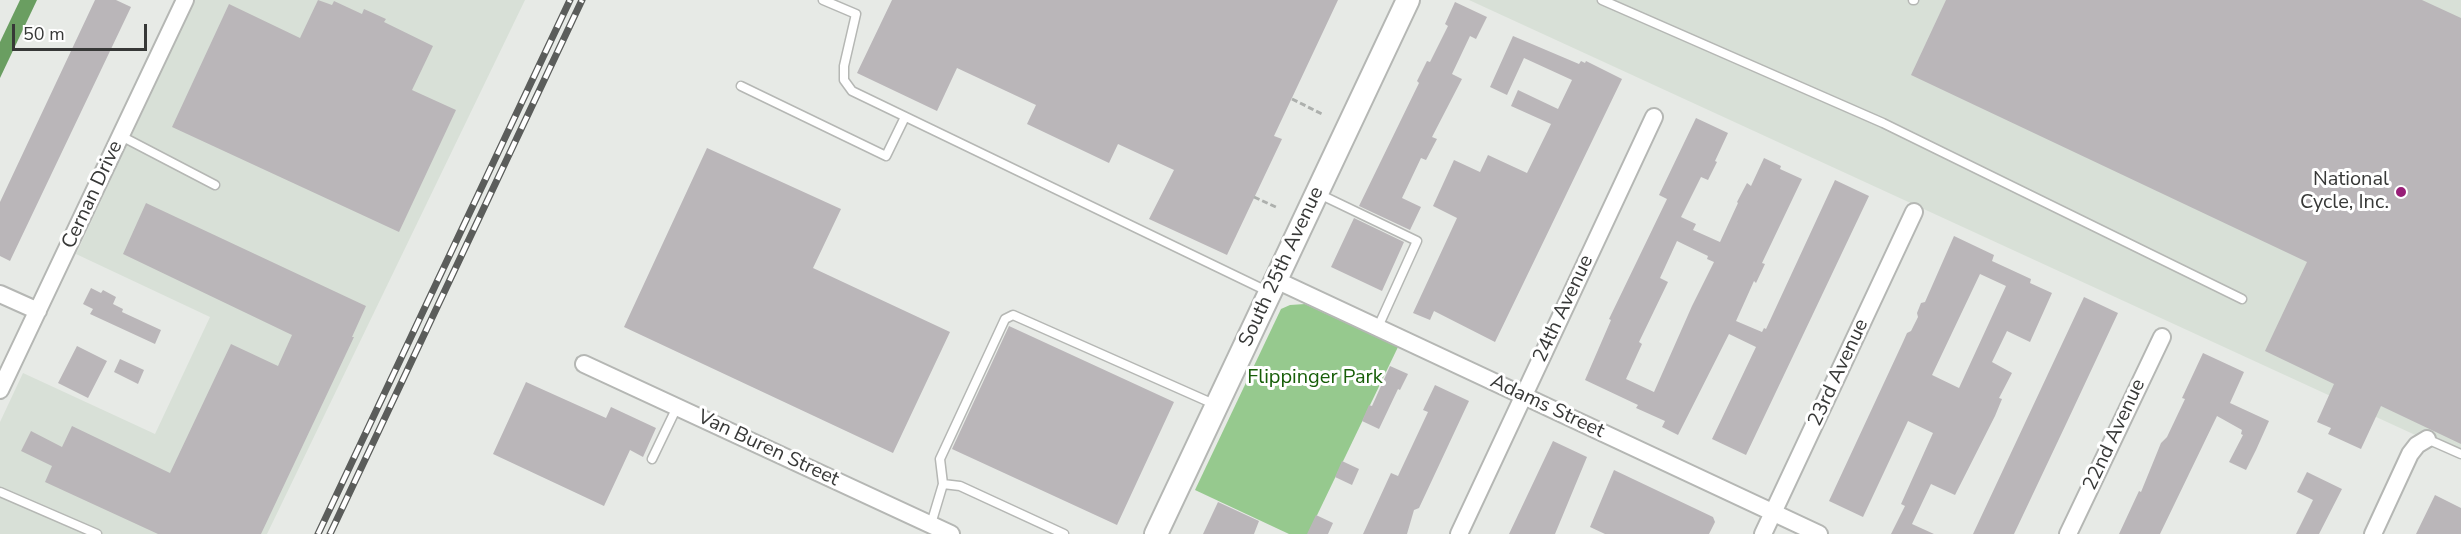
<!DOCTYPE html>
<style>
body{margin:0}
#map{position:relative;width:2461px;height:534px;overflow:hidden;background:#e7eae6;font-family:"Nunito Sans",sans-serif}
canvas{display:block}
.scale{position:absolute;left:12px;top:24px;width:135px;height:27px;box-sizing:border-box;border:3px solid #373837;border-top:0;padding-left:8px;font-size:18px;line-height:21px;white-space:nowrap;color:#373837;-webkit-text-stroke:4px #fff;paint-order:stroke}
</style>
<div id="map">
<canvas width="2461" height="534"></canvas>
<div class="scale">50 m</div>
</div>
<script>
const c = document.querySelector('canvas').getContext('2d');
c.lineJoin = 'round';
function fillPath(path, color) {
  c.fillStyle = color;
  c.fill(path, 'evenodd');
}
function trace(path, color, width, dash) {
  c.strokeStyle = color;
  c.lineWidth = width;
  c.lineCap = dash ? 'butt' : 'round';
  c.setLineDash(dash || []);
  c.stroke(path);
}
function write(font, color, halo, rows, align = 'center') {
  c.font = font + ' "Nunito Sans",sans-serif';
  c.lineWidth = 6;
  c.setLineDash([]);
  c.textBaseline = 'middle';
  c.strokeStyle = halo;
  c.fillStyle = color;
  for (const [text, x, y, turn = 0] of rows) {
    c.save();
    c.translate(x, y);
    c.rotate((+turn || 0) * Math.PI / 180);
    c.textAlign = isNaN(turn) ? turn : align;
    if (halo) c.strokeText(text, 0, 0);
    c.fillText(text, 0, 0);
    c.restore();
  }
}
fillPath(new Path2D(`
 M195,0H525L267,534H0V422L23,373L155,434L210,317L76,254Z
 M1469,0H2461V456Z`), '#d8e0d7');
fillPath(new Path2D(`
 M1305,304L1398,347L1308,534H1289L1195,490L1281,309L1290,305Z`), '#96c98e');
fillPath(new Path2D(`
 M20,0H37L0,78V42Z`), '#6a9e61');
fillPath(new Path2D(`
 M95,0H116L131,7L10,261L0,256V202Z
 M318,0L332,5L334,1L362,14L364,9L386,19L384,22L433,46L412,90L456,110L399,232L172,127L229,4L300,38Z
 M892,0H1338L1274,136L1282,139L1227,255L1149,219L1174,170L1118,144L1109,163L1027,124L1036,105L957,68L937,111L857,73Z
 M1946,0H2422L2461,18V444L2381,406L2361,449L2328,434L2331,428L2317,422L2334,384L2265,351L2307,262L1911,75Z
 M1455,2L1487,17L1476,39L1470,36L1452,74L1462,79L1432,137L1437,139L1426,160L1421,158L1402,198L1421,207L1410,230L1359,206L1419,83L1417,81L1427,61L1430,62L1448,26L1445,24Z
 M1513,36L1579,64L1581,61L1585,63L1586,61L1622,79L1495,342L1434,311L1430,320L1413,313L1457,218L1433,206L1454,160L1480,172L1488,155L1527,173L1551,124L1511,106L1518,90L1558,109L1572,80L1524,58L1507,95L1490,87Z
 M1696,118L1728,133L1715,161L1717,162L1708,180L1701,177L1681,217L1696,224L1693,230L1720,242L1738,203L1737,202L1747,183L1751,186L1764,158L1781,166L1780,169L1802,179L1762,263L1765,264L1756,283L1754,281L1736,321L1762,332L1764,328L1766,329L1835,180L1869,196L1746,455L1712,439L1756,347L1729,334L1678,435L1662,427L1665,421L1636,408L1638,405L1585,380L1611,320L1609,319L1667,199L1659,195ZM1677,241L1708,256L1707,259L1714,262L1692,306L1654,392L1626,379L1642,344L1639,342L1668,282L1660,278Z
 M707,148L841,209L813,268L950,332L893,453L624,327Z
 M146,203L366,306L352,337H354L261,534H158L45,482L52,466L21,451L31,431L62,447L72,426L170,473L231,344L278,366L292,335L123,254Z
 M1354,218L1404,242L1382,291L1331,267Z
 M1954,236L1994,255L1992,261L2031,279L2030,283L2052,293L2030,342L2007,331L1992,362L2012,373L1999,398L2002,399L1995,416L1955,495L1931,484L1912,524L1934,534H1891L1905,506L1901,504L1933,433L1908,421L1863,517L1829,501L1903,342L1907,333L1911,331L1918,317L1917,313L1921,303L1925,302ZM1980,274L2006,286L1959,388L1932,375Z
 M91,288L101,293L103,290L116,297L113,304L123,309L122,312L161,330L155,344L90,314L93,309L83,304Z
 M2084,297L2118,313L2067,422L2014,534H1973Z
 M1009,326L1174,402L1117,525L952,449Z
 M77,346L107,361L88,398L58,383Z
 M2203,353L2244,372L2230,403L2269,421L2256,450L2246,470L2229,462L2243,435L2241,434L2242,430L2217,416L2160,534H2119L2139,491L2141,492L2161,443L2167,437L2185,399L2182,398Z
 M120,359L144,370L138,384L114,372Z
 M1390,366L1408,374L1400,390L1398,389L1379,429L1362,421L1369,405L1372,406Z
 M526,382L606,418L611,407L656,428L643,457L630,450L604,506L493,454Z
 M1435,385L1469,401L1419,508L1414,510L1407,534H1363L1391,473L1398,476L1428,412L1423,410Z
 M1553,441L1587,457L1555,534H1509Z
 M1342,461L1359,469L1352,485L1335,477Z
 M1614,470L1713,517L1715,522L1709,534H1605L1590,527Z
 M2307,472L2342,489L2319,534H2296L2313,500L2297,492Z
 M2435,495L2461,508V534H2416Z
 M1218,502L1259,521L1254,534H1203Z
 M1316,515L1333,523L1328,534H1307Z`), '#bab6b9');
const service = new Path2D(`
 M823,0L856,14L844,66V80L852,91L1269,292
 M1602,0L1883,123L2242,299
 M1913,0H1914
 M741,86L886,156L905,117
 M121,136L215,185
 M1317,193L1417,241L1378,327
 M2427,439L2461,454
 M652,459L677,407
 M943,484L940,459L1005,319L1013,315L1216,405
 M0,492L97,534
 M931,524L943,484L960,486L1064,534`);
const minor = new Path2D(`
 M1276,280L1819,534
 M0,294L38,311
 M584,364L951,534
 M0,390L185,0
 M1459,534L1654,117
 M1763,534L1914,212
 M2068,534L2162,337
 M2373,534L2410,454L2417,445L2427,439`);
const secondary = new Path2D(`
 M1156,534L1408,0`);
trace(service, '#b5b7b4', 11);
trace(minor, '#b5b7b4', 20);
trace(secondary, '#b5b7b4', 26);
trace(new Path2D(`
 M1292,99L1322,114
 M1254,197L1278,208`), '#adb0ad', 3, [6, 3]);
trace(service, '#fff', 8);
trace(minor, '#fff', 16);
trace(secondary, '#fff', 22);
const rail = new Path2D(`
 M318,534L570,0
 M330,534L582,0`);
trace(rail, '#5b5d5b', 7);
trace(rail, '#fff', 4.5, [14]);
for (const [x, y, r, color] of [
 [2401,192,6,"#981e77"]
]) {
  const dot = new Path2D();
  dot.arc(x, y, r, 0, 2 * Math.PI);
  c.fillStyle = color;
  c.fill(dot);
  trace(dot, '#fff', 2);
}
write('20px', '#373837', '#fff', [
 ["National",2389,180],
 ["Cycle, Inc.",2389,203]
], 'right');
write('20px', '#373837', '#fff', [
 ["Cernan Drive",93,195,-65],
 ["South 25th Avenue",1282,267,-65],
 ["24th Avenue",1564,309,-65],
 ["23rd Avenue",1839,373,-65],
 ["Adams Street",1547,407,25],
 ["22nd Avenue",2115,435,-65],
 ["Van Buren Street",768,449,25]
]);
write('20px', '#175e08', '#fff', [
 ["Flippinger Park",1315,378]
]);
</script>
